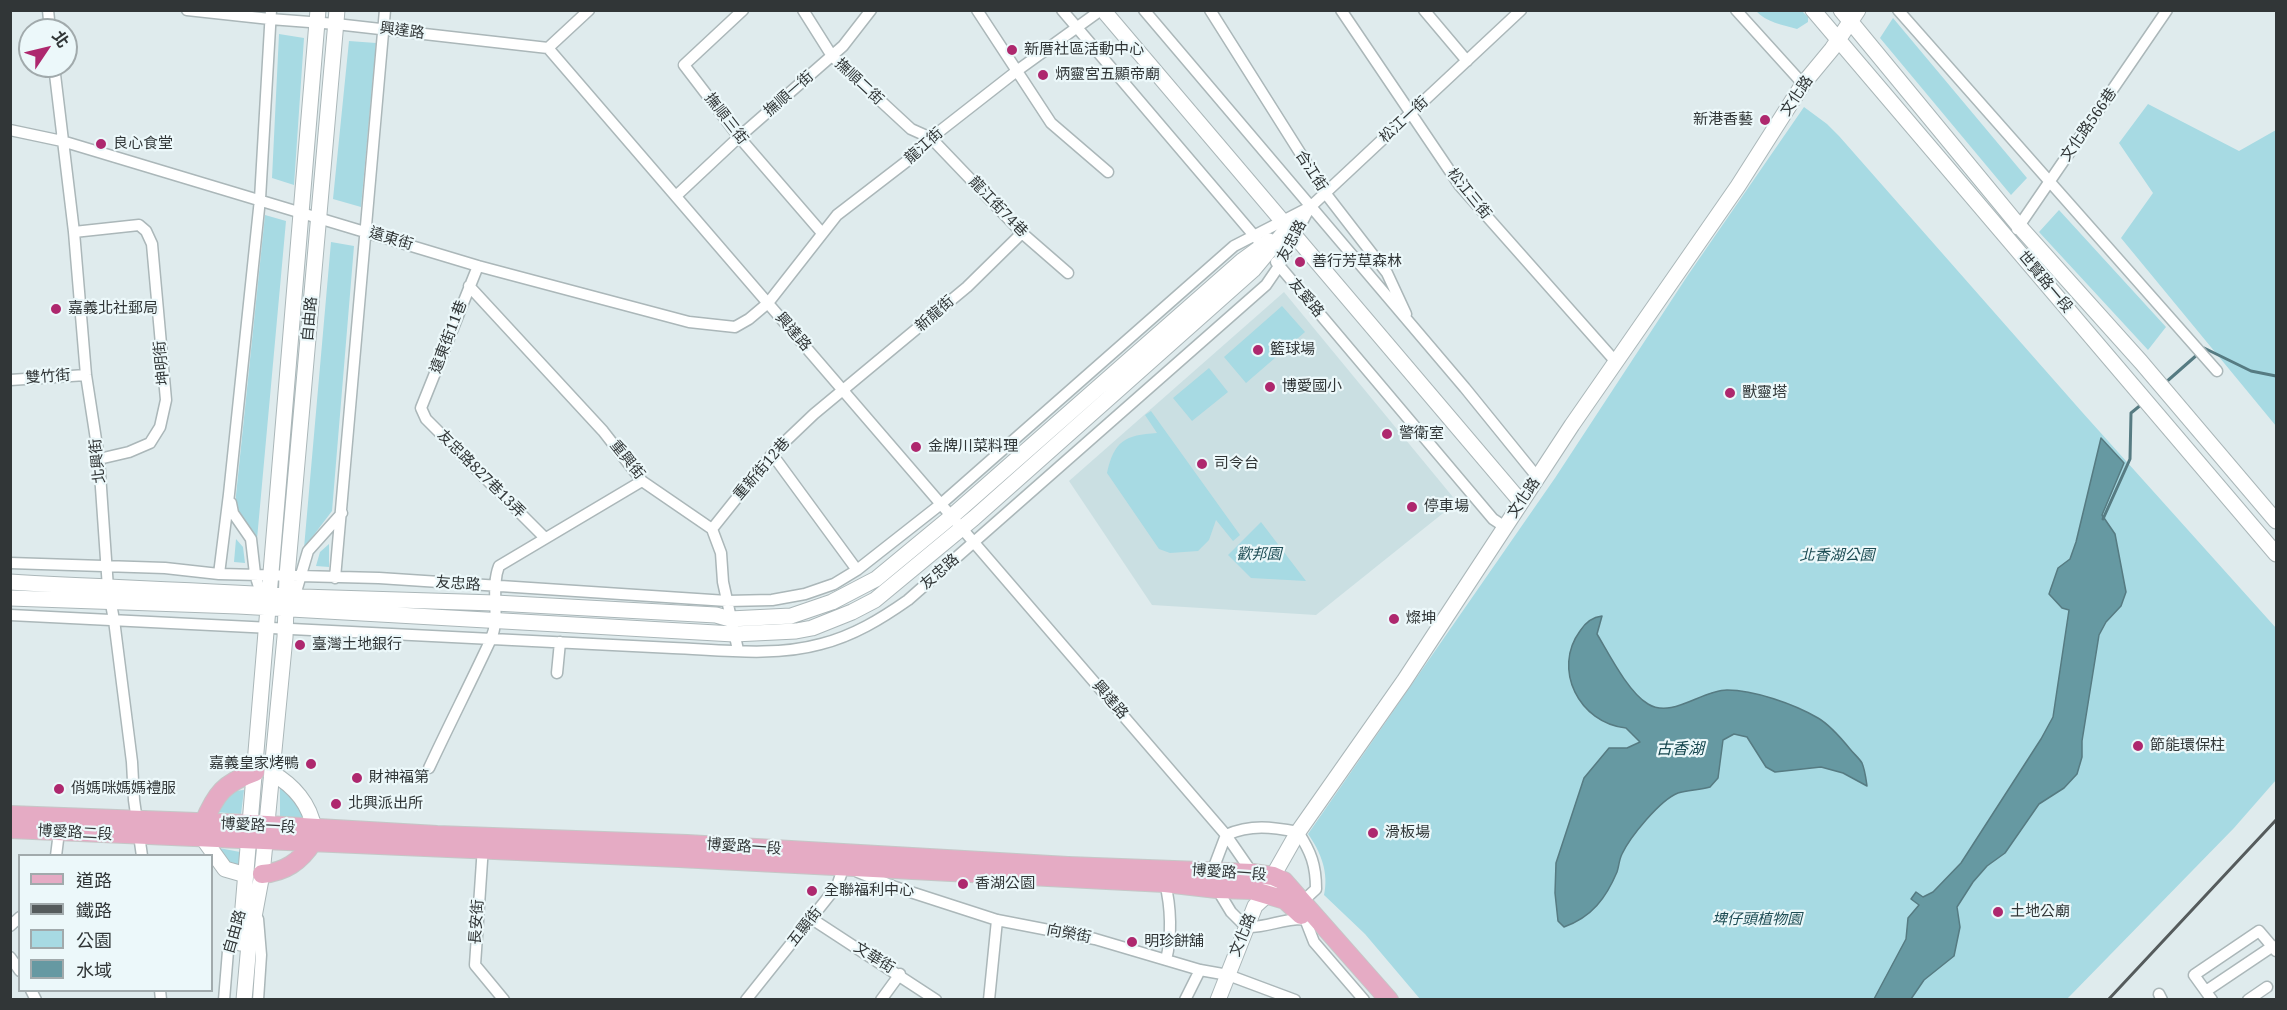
<!DOCTYPE html>
<meta charset="utf-8">
<style>
body{margin:0}
#map{position:relative;width:2287px;height:1010px;overflow:hidden;background:#dfebed;font-family:"Noto Serif","Noto Sans TC",serif}
canvas{display:block}
.frame{position:absolute;inset:0;border:12px solid #313637;pointer-events:none}
.legend{position:absolute;left:18px;top:854px;width:195px;height:138px;box-sizing:border-box;background:#ecf8fa;border:2px solid #a1aaac;margin:0;padding:8px 10px;list-style:none;font-size:18px;color:#313637}
.legend li{display:flex;align-items:center;gap:12px;height:30px}
.legend b{width:30px;border:2px solid #a1aaac}
.north{position:absolute;left:18px;top:18px;width:60px;height:60px;box-sizing:border-box;background:#ecf8fa;border:2px solid #a1aaac;border-radius:50%;rotate:55deg;font-size:16px;font-weight:700;line-height:24px;text-align:center;color:#313637}
.north::after{content:'';display:block;margin:auto;width:21px;height:27px;background:#ae286e;clip-path:polygon(50% 0,100% 100%,50% 72%,0 100%)}
</style>
<div id="map">
<canvas width="2287" height="1010"></canvas>
<div class="frame"></div>
<ul class="legend">
<li><b style="height:8px;background:#e5abc4"></b>道路</li>
<li><b style="height:8px;background:#555b5c"></b>鐵路</li>
<li><b style="height:16px;background:#a7dae3"></b>公園</li>
<li><b style="height:16px;background:#6699a2"></b>水域</li>
</ul>
<div class="north">北</div>
</div>
<script>
const c = document.querySelector('canvas').getContext('2d');
c.lineJoin = 'round';
function fillPath(path, color) {
  c.fillStyle = color;
  c.fill(path, 'evenodd');
}
function trace(path, color, width, dash) {
  c.strokeStyle = color;
  c.lineWidth = width;
  c.lineCap = dash ? 'butt' : 'round';
  c.setLineDash(dash || []);
  c.stroke(path);
}
function write(font, color, halo, rows, align = 'center') {
  c.font = font + ' "Noto Serif","Noto Sans TC",serif';
  c.lineWidth = 4.5;
  c.setLineDash([]);
  c.textBaseline = 'middle';
  c.strokeStyle = halo;
  c.fillStyle = color;
  for (const [text, x, y, turn = 0] of rows) {
    c.save();
    c.translate(x, y);
    c.rotate((+turn || 0) * Math.PI / 180);
    c.textAlign = isNaN(turn) ? turn : align;
    if (halo) c.strokeText(text, 0, 0);
    c.fillText(text, 0, 0);
    c.restore();
  }
}
fillPath(new Path2D(`
 M1284,292L1457,502L1316,615L1152,605L1069,481Z`), '#cadfe2');
fillPath(new Path2D(`
 M1756,11H1802L1808,17V22L1797,29C1783,25 1766,22 1756,11Z
 M1893,18L2027,178L2011,195L1880,38Z
 M279,34L304,38L294,185L272,178Z
 M349,41L376,43L361,207L333,199Z
 M2148,104L2239,151L2276,130V426L2121,238L2153,193L2119,143Z
 M1804,107L1827,124L1839,136L2082,412L2276,628V780L2234,828L2067,999H1420L1365,934L1324,895C1329,873 1321,852 1308,834L1555,478L1688,275Z
 M2059,210L2166,327L2148,350L2039,232Z
 M265,215L286,221L257,539L235,505Z
 M331,242L354,246L332,511L304,548Z
 M1282,306L1305,332L1246,383L1224,357Z
 M1209,368L1228,392L1192,421L1173,398Z
 M1151,411L1240,535L1233,541L1216,520L1209,540L1198,551L1170,553L1159,549L1107,473C1114,441 1125,435 1157,433L1145,415Z
 M1261,522L1306,581L1251,578L1228,555Z
 M236,539L243,547L245,563L234,562Z
 M329,544V567L316,566L320,552Z
 M280,786C292,794 303,803 303,819L280,817Z
 M244,790L241,814L215,812L234,791Z
 M219,848L240,852L239,872L227,864Z`), '#a7dae3');
const water = new Path2D(`
 M2101,438L2124,463L2102,515L2115,534L2126,592L2121,606L2106,622L2099,635L2082,741V757L2077,774L2064,788L2039,804L2005,853L1987,866L1973,882L1957,907L1960,927L1954,956L1924,980L1911,999H1874L1906,939L1908,918L1919,905L1911,899L1916,892L1923,897L1933,892L1961,863L2041,739L2053,717L2069,610L2062,608L2049,594L2058,568L2070,559L2076,542Z
 M1602,616L1597,634C1609,654 1628,692 1648,704C1672,719 1702,690 1727,690C1754,690 1794,704 1818,718C1830,725 1841,738 1850,749C1854,754 1859,758 1862,763C1865,770 1866,779 1867,786L1843,773L1821,767L1775,772L1766,767L1747,737L1734,734L1723,740L1718,778L1710,787C1700,790 1688,790 1678,793C1660,800 1630,837 1622,854C1619,860 1619,866 1617,872C1606,898 1592,917 1564,927L1558,921L1555,893L1556,863L1584,778L1609,748H1627L1640,742L1626,728C1579,723 1552,669 1580,631C1585,623 1593,617 1602,616Z`);
fillPath(water, '#6699a2');
trace(water, '#567b82', 1.5);
trace(new Path2D(`
 M2202,349L2204,348L2251,371L2276,376
 M2165,383L2198,354
 M2103,519L2130,459L2131,413L2142,404`), '#567b82', 3);
const street = new Path2D(`
 M48,10L50,30
 M187,10L270,19L336,24L548,48L1226,835L1253,874
 M743,10L684,65L739,137L822,233
 M803,10L832,56L911,129L931,138L1022,233L1068,273
 M977,10L1051,123L1108,172
 M1062,10L1257,239
 M1144,10L1465,388L1538,478
 M1210,10L1326,194L1387,273L1406,314
 M1341,10L1460,186L1616,362
 M1424,10L1467,61
 M1736,10L1803,84
 M1898,10L2217,371
 M548,48L589,10
 M54,66L74,232L86,375L99,459L108,588L114,620L132,762L134,800L142,856
 M10,130L62,141L478,266L689,322L735,327L749,319L768,303L837,215L911,158L931,138L1018,70L1101,10
 M676,196L739,137L843,46L871,10
 M1306,211L1521,10
 M2017,229L2167,10
 M74,232L139,225L146,231L152,244L166,400L160,427L150,443L129,452L99,459
 M1276,262L1493,519L1505,527
 M478,266L421,408L426,419L545,538
 M469,286L603,431L642,481L712,529L721,553L723,582L738,650
 M10,380L86,375
 M772,454L857,570
 M231,503L233,513L251,539L255,574L263,600
 M712,529L772,454L814,414L967,287L1022,233
 M10,563L165,568L219,574L379,578L727,601L772,600L805,594L834,584L857,570L941,504L1234,246L1310,207
 M219,574L229,494L260,199L271,10
 M335,578L385,10
 M293,602L308,551L342,513
 M10,615L673,648C722,650 774,657 821,644C853,636 881,619 908,600L1266,285L1279,266L1310,207
 M557,673L560,642
 M429,768C449,725 471,682 491,639C501,616 490,589 499,566L642,481
 M483,846L475,965L504,1000
 M56,856L59,832
 M858,872L895,887L997,920L1095,939L1200,970L1228,975L1295,1000
 M1212,872L1226,835C1251,824 1272,827 1298,832C1311,852 1316,865 1316,889L1302,902
 M1165,883C1171,907 1172,936 1166,960
 M1217,889L1231,912L1246,927C1268,928 1282,918 1305,919L1314,942L1364,1000
 M258,919L261,955L258,1000
 M812,919L936,1000
 M10,926L20,917
 M10,957L20,971
 M31,990L36,1000
 M160,990L161,1000
 M2206,991L2273,946
 M2159,994L2162,1000
 M224,1000L228,951L232,946L236,931
 M746,1000L837,886L844,866L847,864
 M881,1000L900,974
 M989,1000L997,920
 M1185,1000L1200,970
 M2212,1000L2194,975L2259,931L2276,951
 M2248,1000L2267,987`);
const secondary = new Path2D(`
 M1103,10L1521,502
 M1813,10L2276,554
 M1841,10L2019,226L2141,362L2276,521
 M10,582C108,588 205,590 302,597L495,603L716,615L730,619L791,616L832,602L876,579L951,517L1243,260L1269,241
 M10,598L238,606L734,634L796,631L812,628L852,612L875,600L974,518L1253,270L1287,229
 M272,773C293,785 310,804 314,829
 M202,837L225,869L246,875
 M240,943L318,10
 M244,1000L249,944L262,874L285,637L287,576L337,10
 M1218,1000L1255,906L1267,895L1273,876L1298,832L1404,681L1572,425L1738,186L1803,84L1832,49L1858,10`);
const primary = new Path2D(`
 M10,815L250,824L437,835L687,844L1068,866L1253,873L1273,876L1284,881L1389,1000
 M203,824C216,793 224,783 255,772
 M10,829L679,858L1165,883L1217,889L1251,890L1285,900L1301,915
 M262,874C285,872 300,862 313,842`);
trace(street, '#abb7b9', 13);
trace(secondary, '#abb7b9', 17);
trace(primary, '#c5c7c7', 20);
trace(street, '#fff', 10);
trace(secondary, '#fff', 15);
trace(primary, '#e5abc4', 18);
trace(new Path2D(`
 M2108,1000L2276,820`), '#555b5c', 3);
for (const [x, y, r, color] of [
 [1012,50,6,"#ae286e"],
 [1043,75,6,"#ae286e"],
 [1765,120,6,"#ae286e"],
 [101,144,6,"#ae286e"],
 [1300,262,6,"#ae286e"],
 [56,309,6,"#ae286e"],
 [1258,350,6,"#ae286e"],
 [1270,387,6,"#ae286e"],
 [1730,393,6,"#ae286e"],
 [1387,434,6,"#ae286e"],
 [916,447,6,"#ae286e"],
 [1202,464,6,"#ae286e"],
 [1412,507,6,"#ae286e"],
 [1394,619,6,"#ae286e"],
 [300,645,6,"#ae286e"],
 [2138,746,6,"#ae286e"],
 [311,764,6,"#ae286e"],
 [357,778,6,"#ae286e"],
 [59,789,6,"#ae286e"],
 [336,804,6,"#ae286e"],
 [1373,833,6,"#ae286e"],
 [963,884,6,"#ae286e"],
 [812,891,6,"#ae286e"],
 [1998,912,6,"#ae286e"],
 [1132,942,6,"#ae286e"]
]) {
  const dot = new Path2D();
  dot.arc(x, y, r, 0, 2 * Math.PI);
  c.fillStyle = color;
  c.fill(dot);
  trace(dot, '#ecf8fa', 2);
}
write('15px', '#313637', '#ecf8fa', [
 ["興達路",402,31,7],
 ["撫順二街",859,82,43],
 ["撫順一街",789,94,-41],
 ["文化路",1797,96,-56],
 ["撫順三街",726,119,52],
 ["松江一街",1404,120,-43],
 ["文化路566巷",2089,125,-55],
 ["龍江街",924,146,-42],
 ["合江街",1311,171,57],
 ["松江三街",1469,194,51],
 ["龍江街74巷",998,207,46],
 ["遠東街",391,239,17],
 ["友忠路",1292,241,-62],
 ["世賢路一段",2045,282,50],
 ["友愛路",1306,298,50],
 ["新龍街",935,314,-41],
 ["自由路",310,319,-85],
 ["興達路",793,332,49],
 ["遠東街11巷",449,337,-69],
 ["坤明街",162,363,-95],
 ["雙竹街",48,377,-4],
 ["重興街",627,460,51],
 ["北興街",98,461,-96],
 ["重新街12巷",762,469,-49],
 ["友忠路827巷13弄",481,474,45],
 ["文化路",1524,498,-56],
 ["友忠路",940,572,-41],
 ["友忠路",458,584,4],
 ["興達路",1110,700,49],
 ["博愛路一段",258,826,3],
 ["博愛路二段",75,833,3],
 ["博愛路一段",744,847,4],
 ["博愛路一段",1229,873,4],
 ["長安街",477,922,-86],
 ["五顯街",805,927,-52],
 ["自由路",235,932,-74],
 ["向榮街",1069,934,11],
 ["文化路",1243,935,-68],
 ["文華街",874,958,32]
]);
write('15px', '#313637', '#ecf8fa', [
 ["新厝社區活動中心",1024,50],
 ["炳靈宮五顯帝廟",1055,75],
 ["新港香藝",1753,120,"right"],
 ["良心食堂",113,144],
 ["善行芳草森林",1312,262],
 ["嘉義北社郵局",68,309],
 ["籃球場",1270,350],
 ["博愛國小",1282,387],
 ["獸靈塔",1742,393],
 ["警衛室",1399,434],
 ["金牌川菜料理",928,447],
 ["司令台",1214,464],
 ["停車場",1424,507],
 ["燦坤",1406,619],
 ["臺灣土地銀行",312,645],
 ["節能環保柱",2150,746],
 ["嘉義皇家烤鴨",299,764,"right"],
 ["財神福第",369,778],
 ["俏媽咪媽媽禮服",71,789],
 ["北興派出所",348,804],
 ["滑板場",1385,833],
 ["香湖公園",975,884],
 ["全聯福利中心",824,891],
 ["土地公廟",2010,912],
 ["明珍餅舖",1144,942]
], 'left');
write('italic 15px', '#1e4d55', '#ecf8fa', [
 ["歡邦園",1259,555],
 ["北香湖公園",1837,556],
 ["埤仔頭植物園",1757,920]
]);
write('italic 16px', '#17474f', '#ecf8fa', [
 ["古香湖",1680,749]
]);
</script>
